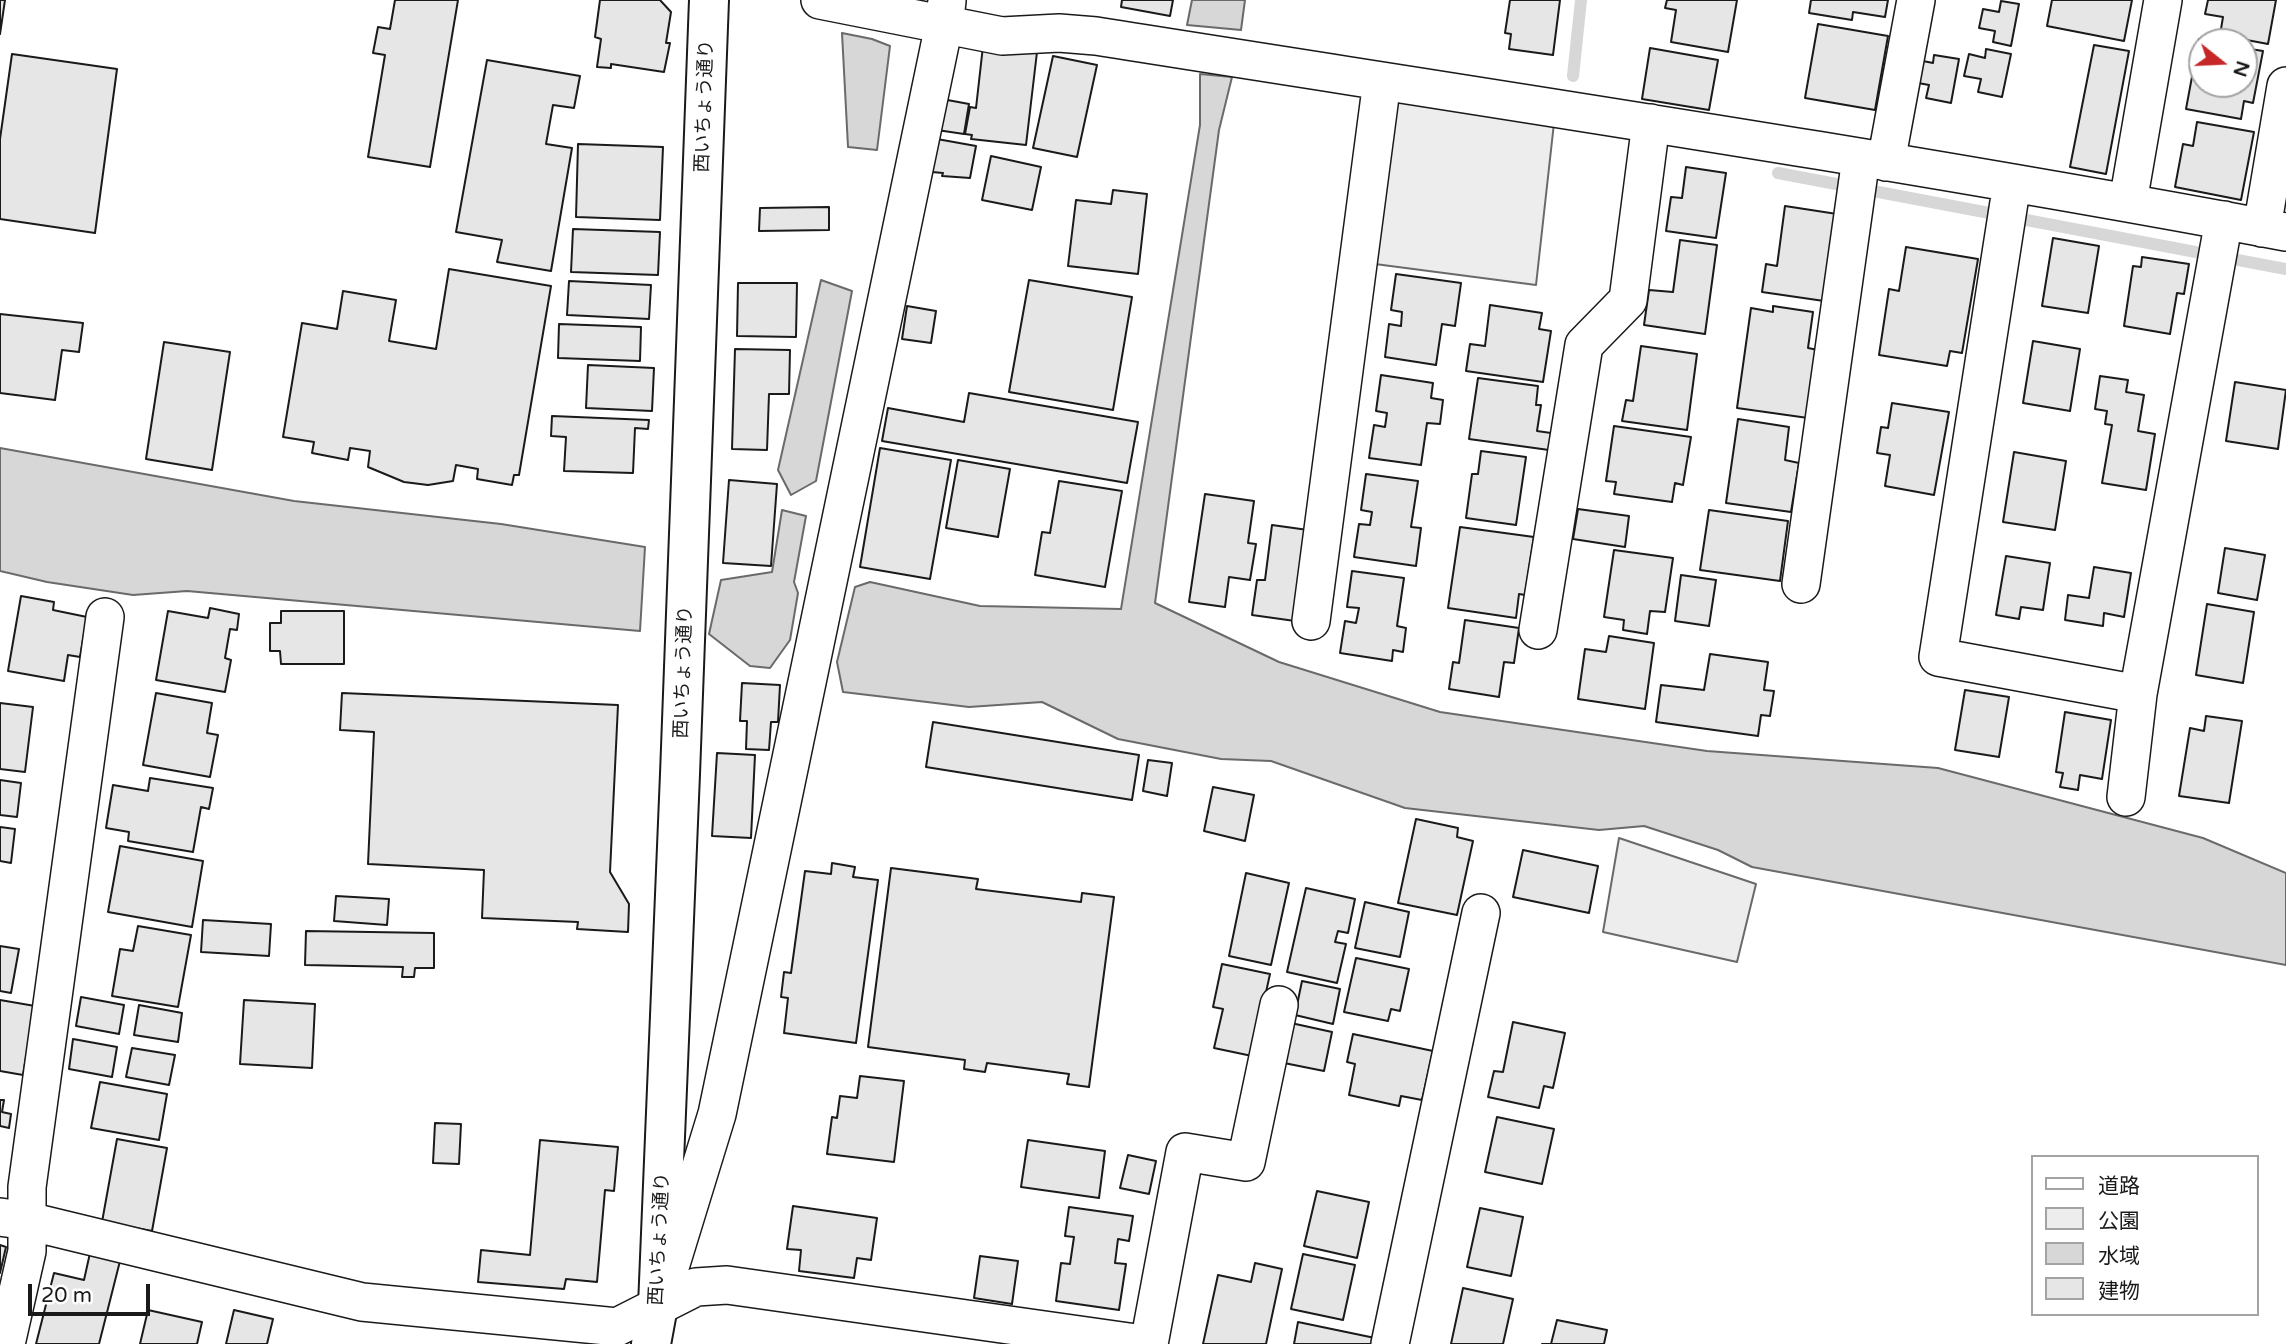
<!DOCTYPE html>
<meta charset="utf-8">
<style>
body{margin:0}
#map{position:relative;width:2286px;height:1344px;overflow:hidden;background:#fff;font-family:"Varela Round","Noto Sans JP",sans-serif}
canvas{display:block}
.legend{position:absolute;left:2031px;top:1155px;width:228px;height:161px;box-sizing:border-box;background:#fff;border:2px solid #a3a3a3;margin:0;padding:9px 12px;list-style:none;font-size:21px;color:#1a1a1a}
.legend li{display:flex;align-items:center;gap:14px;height:35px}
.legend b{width:35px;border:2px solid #a3a3a3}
.north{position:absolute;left:2188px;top:28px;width:70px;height:70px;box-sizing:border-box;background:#fff;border:2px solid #a3a3a3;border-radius:50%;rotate:108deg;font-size:19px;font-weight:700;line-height:28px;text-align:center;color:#1a1a1a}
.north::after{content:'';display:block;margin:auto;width:24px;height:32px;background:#c62828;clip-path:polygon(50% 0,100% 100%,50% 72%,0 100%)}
.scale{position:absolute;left:28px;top:1284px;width:122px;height:32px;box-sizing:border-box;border:4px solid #1a1a1a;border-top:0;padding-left:9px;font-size:21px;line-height:24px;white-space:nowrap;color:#1a1a1a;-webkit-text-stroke:5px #fff;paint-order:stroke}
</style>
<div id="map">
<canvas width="2286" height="1344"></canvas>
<ul class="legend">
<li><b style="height:9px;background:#fff"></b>道路</li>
<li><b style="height:19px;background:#ededed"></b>公園</li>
<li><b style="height:19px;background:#d7d7d7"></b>水域</li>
<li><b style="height:19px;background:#e6e6e6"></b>建物</li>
</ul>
<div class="north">N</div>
<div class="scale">20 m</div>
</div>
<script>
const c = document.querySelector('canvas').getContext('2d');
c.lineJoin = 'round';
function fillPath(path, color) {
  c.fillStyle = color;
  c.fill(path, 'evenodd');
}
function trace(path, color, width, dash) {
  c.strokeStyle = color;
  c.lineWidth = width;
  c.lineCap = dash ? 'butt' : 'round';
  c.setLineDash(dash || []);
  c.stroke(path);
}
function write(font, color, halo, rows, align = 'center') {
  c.font = font + ' "Varela Round","Noto Sans JP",sans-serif';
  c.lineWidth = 5;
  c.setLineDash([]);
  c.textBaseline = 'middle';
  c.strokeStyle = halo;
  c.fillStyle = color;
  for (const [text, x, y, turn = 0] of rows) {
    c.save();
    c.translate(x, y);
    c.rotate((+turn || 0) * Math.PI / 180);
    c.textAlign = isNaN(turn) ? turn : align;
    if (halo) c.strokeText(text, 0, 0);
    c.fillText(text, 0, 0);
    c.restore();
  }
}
const green = new Path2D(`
 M1393,99L1554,123L1536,285L1375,264Z
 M1619,838L1756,884L1737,962L1603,932Z`);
fillPath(green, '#ededed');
trace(green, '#6a6a6a', 2);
const water = new Path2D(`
 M1192,0H1245L1241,30L1187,25Z
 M842,33L872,39L890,46L877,150L848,147Z
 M1200,74L1232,77L1219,130L1155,603L1279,662L1440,712L1707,751L1938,768L2203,838L2286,873V965L1752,867L1718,850L1644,826L1599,830L1405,808L1271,761L1221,759L1118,739L1042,702L969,707L843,692L837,662L855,587L870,582L980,606L1121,609L1200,125Z
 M821,280L852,291L816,481L791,495L778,470Z
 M0,448L294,501L501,524L645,547L640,631L187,591L133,595L47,582L0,571Z
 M782,510L806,516L794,582L798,593L790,640L770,668L750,666L709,634L721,580L772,572Z`);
fillPath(water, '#d7d7d7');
trace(water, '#6a6a6a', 2);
trace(new Path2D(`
 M1573,76L1581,0
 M1778,173L2286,269`), '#d7d7d7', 12);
const building = new Path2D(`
 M0,0H5L0,34Z
 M395,0H458L430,167L368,157L385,55L373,53L378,27L390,29Z
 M600,0H660L671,12L666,43H670L664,72L611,64V68L597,67L601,39L595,37Z
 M1122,0H1173L1170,16L1121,7Z
 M1510,0H1560L1553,55L1509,49L1511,34L1505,33Z
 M1667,0H1737L1728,52L1671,42L1676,10L1665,8Z
 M1811,0H1888L1885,17L1853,12L1852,20L1809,13Z
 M2052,0H2132L2124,41L2047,26Z
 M2208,0H2276L2268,44L2220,35L2223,17L2205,14Z
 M2001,1L2019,4L2011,46L1993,42L1995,31L1979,28L1983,9L1999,12Z
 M1818,24L1888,36L1875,110L1805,98Z
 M2199,39L2214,42H2202V84H2244V48L2263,51L2253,103L2244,101L2241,119L2186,109Z
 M2094,45L2129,51L2106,174L2070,167Z
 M983,46L1037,52L1026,145L971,139L972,135L965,134L970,107L976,108Z
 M1650,48L1718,60L1709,110L1642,99Z
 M1986,49L2011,54L2002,97L1978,92L1981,79L1964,76L1969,54L1985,58Z
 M12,54L117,69L95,233L0,219V139Z
 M1934,55L1959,59L1951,103L1926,98L1929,85L1913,82L1918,60L1933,63Z
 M1053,56L1097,65L1077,157L1033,148Z
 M487,60L580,76L574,108L553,105L546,144L572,148L551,271L497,262L502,240L456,232Z
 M942,99L969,104L964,134L937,130Z
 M2197,122L2254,132L2241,200L2175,187L2183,144L2193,146Z
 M937,139L976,146L970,178L942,176L943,173L932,172Z
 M578,144L663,147L660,220L576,217Z
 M991,156L1041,167L1032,210L982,200Z
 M1686,167L1726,173L1716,238L1666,231L1671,197L1682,198Z
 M1113,190L1147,194L1138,274L1068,266L1076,200L1111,204Z
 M1785,206L1837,214L1824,301L1762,292L1766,264L1777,266Z
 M829,207V230L759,231L760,208Z
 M573,229L660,232L658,275L571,272Z
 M2053,238L2099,246L2088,313L2042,306Z
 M1680,240L1717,245L1705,334L1644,325L1649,290L1673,292Z
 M1906,247L1978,259L1962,353L1950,351L1947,366L1879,355L1889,289L1899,291Z
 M2142,257L2189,264L2184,294L2177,293L2170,334L2124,326L2133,266L2141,267Z
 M449,269L551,286L519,475H514L512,485L477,479L478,469L456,465L453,481L428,485L404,482L368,467L370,451L350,448L348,460L312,453L314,442L283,437L302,323L337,329L343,291L396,300L389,341L436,349Z
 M1396,274L1461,283L1455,326L1442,324L1436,365L1385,357L1389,324L1401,326L1402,312L1391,310Z
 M1029,280L1132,297L1113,410L1009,392Z
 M569,281L651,285L649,319L567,315Z
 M738,283H797L796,337L737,336Z
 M1490,305L1542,313L1539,329L1551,331L1543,382L1466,371L1470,344L1485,346Z
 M907,306L936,311L931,343L902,339Z
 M1773,306L1813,312L1808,348L1818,350L1808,418L1737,408L1751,308L1773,312Z
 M0,314L83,323L79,352L62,350L55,400L0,393Z
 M559,324L641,327L640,361L558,358Z
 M2033,341L2080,349L2070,411L2023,403Z
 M164,342L230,352L212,470L146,459Z
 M1641,346L1697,354L1687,430L1622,421L1626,400L1633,401Z
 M735,349L790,350L789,394H769L767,450L732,449Z
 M588,365L654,368L652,411L586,408Z
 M1381,375L1433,383L1431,398L1443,400L1440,424L1427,423L1421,465L1369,458L1374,425L1385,427L1387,413L1376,411Z
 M2100,376L2128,380L2126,392L2144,395L2138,431L2155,434L2146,490L2102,483L2112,425L2105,424L2107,411L2095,409Z
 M1478,378L1538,386L1536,405H1541L1537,431L1551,433L1549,450L1469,439Z
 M2235,382L2286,390L2278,449L2226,441Z
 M969,393L1138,422L1127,483L882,441L888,408L964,422Z
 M1892,403L1949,412L1934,495L1885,486L1890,455L1877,453L1881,427L1888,428Z
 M552,416L649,420L648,429L635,428L633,473L564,471L566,437L551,436Z
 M1738,419L1789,427L1785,460L1799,463L1791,512L1726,503Z
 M1614,426L1691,437L1683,485L1675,483L1672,502L1614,494L1616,482L1606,481Z
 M880,448L951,460L930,579L860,567Z
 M1481,451L1526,457L1516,525L1466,518L1472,474H1478Z
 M2014,452L2066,461L2055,530L2003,522Z
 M958,460L1010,469L998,537L946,528Z
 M1366,474L1418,481L1411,527L1421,528L1416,566L1354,557L1359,524L1370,525L1372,512L1361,510Z
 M729,480L777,484L771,566L723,563Z
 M1059,481L1122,491L1105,587L1035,575L1042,532L1050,533Z
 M1205,494L1254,501L1248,543L1256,544L1250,580L1229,577L1225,607L1189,602Z
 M1578,509L1629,516L1625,547L1573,539Z
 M1709,510L1788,521L1780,581L1700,570Z
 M1272,525L1308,530L1295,621L1252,615L1257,580H1265Z
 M1460,527L1534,537L1525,595L1519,594L1516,618L1448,608Z
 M2225,548L2265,555L2257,600L2218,593Z
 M1614,550L1673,558L1665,612L1650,611L1647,634L1623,630L1624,620L1604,617Z
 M2006,556L2050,563L2043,610L2021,607L2019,619L1996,615Z
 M2094,567L2131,573L2124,617L2104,613L2103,626L2065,620L2068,595L2089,598Z
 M1352,571L1404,578L1397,626L1406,628L1403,652L1393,650L1392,661L1340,653L1345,621L1356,623L1359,608L1347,607Z
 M1681,575L1716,580L1709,626L1675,621Z
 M21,596L54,602L53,610L87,617L80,657L68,655L64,681L8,671Z
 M2207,604L2254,612L2243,683L2196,675Z
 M210,608L239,614L237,630L230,629L225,658L231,660L225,692L156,680L168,611L208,618Z
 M281,611H344V664H281L280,651H270V623H281Z
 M1465,620L1519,628L1514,663L1504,662L1499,697L1449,689L1453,662L1459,663Z
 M1609,636L1654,643L1645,709L1578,699L1585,649L1606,652Z
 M1710,654L1768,662L1764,690L1774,691L1770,716L1761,715L1758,736L1656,722L1661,685L1704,690Z
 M742,683L780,685L778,722H771L769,750L746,749L747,721H740Z
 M1965,690L2009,697L1999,757L1955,750Z
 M156,693L212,703L207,733L218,735L210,777L143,765Z
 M342,693L618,705L610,872L629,904L628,932L577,929L578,922L482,918L484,870L368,864L374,732L340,730Z
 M0,703L33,707L25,772L0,769Z
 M2065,712L2111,720L2102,779L2080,775L2078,790L2060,787L2063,773L2056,772Z
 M2206,716L2242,721L2229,803L2179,796L2190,728L2204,731Z
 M933,722L1139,755L1132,800L926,767Z
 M717,753L755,755L751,838L712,836Z
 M1148,760L1172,763L1167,796L1143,791Z
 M150,778L213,788L209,809L201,807L193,852L128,841L129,832L106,828L113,785L148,791Z
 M0,780L21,783L17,817L0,815Z
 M1213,787L1254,795L1245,841L1204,831Z
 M1416,819L1458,828L1457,837L1473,841L1457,915L1398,903Z
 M0,827L15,829L11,863L0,861Z
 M120,846L203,861L192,927L108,912Z
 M1523,850L1598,866L1589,913L1513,897Z
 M832,863L855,867L853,877L878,880L856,1043L784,1033L788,998L781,997L784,972L791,973L805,871L831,874Z
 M891,868L978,879L976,889L1081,902L1082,893L1114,897L1089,1087L1067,1084L1069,1074L987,1063L985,1072L964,1069L965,1060L868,1047Z
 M1246,873L1289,883L1271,965L1229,956Z
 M1306,888L1355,899L1348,933L1338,931L1335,942L1346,944L1337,983L1287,972Z
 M336,896L389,899L387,925L334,921Z
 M1365,902L1409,912L1400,957L1355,948Z
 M203,920L271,924L269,956L201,952Z
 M138,926L191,935L178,1007L112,996L120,949L133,951Z
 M306,931L434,933V968H415L414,977H402L403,967L305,965Z
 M0,946L19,949L11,993L0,991Z
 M1356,958L1409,969L1400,1011L1391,1009L1388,1021L1344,1012Z
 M1222,964L1270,974L1252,1056L1214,1048L1223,1009L1213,1007Z
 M1302,981L1340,989L1333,1024L1295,1015Z
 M81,997L124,1005L119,1034L76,1026Z
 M0,1000L35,1006L23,1075L0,1071Z
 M244,1000L315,1004L312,1068L240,1064Z
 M139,1005L182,1013L178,1042L134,1035Z
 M1513,1022L1565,1033L1553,1088L1544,1086L1539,1108L1488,1097L1494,1071L1503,1072Z
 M1291,1023L1332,1032L1324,1071L1284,1063Z
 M1353,1034L1433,1051L1422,1100L1401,1096L1399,1106L1349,1095L1355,1064L1347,1062Z
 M73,1039L117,1047L112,1077L69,1069Z
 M132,1048L175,1055L169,1085L126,1077Z
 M860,1076L904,1081L894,1162L827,1154L832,1117L837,1118L840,1096L857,1098Z
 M100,1082L167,1094L159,1140L91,1128Z
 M0,1100H4L2,1112L11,1114L9,1128L0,1126Z
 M1497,1117L1554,1129L1542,1184L1485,1172Z
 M435,1123L461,1124L459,1164L433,1163Z
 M117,1139L167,1148L152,1231L102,1222Z
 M540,1140L618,1147L614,1191L605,1190L597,1282L566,1279L564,1289L478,1282L481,1250L530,1255Z
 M1028,1140L1105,1151L1099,1198L1021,1187Z
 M1128,1155L1156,1161L1149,1194L1120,1188Z
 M1317,1191L1369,1202L1357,1258L1304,1246Z
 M793,1206L877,1218L871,1260L857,1258L854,1278L799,1271L801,1250L787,1249Z
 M1069,1207L1133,1216L1129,1241L1118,1239L1115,1263L1126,1264L1119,1310L1056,1301L1061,1263L1070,1264L1074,1237L1065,1236Z
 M1480,1208L1523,1217L1511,1276L1467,1267Z
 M0,1245L6,1247L0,1273Z
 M90,1253L120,1261L99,1344H36L54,1273L84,1280Z
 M1303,1254L1355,1265L1343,1320L1291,1309Z
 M980,1256L1018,1261L1012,1304L974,1298Z
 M1255,1263L1282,1269L1266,1344H1203L1218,1275L1251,1282Z
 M1463,1288L1513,1299L1503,1344H1451Z
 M148,1310L202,1322L197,1344H140Z
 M234,1310L273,1319L267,1344H226Z
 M1557,1320L1607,1330L1604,1344H1542H1551Z
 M1298,1322L1375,1338L1374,1344H1294Z`);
fillPath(building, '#e6e6e6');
trace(building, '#1a1a1a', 2);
const street = new Path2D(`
 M820,0L1002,36L1059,33L1096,36C1493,99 1891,158 2286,232
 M1886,162L1916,0
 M2012,183L1938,657L2138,694
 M2128,202L2163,0
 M2262,228L2286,86
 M1801,584L1861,158
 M1311,621L1382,81
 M1538,630L1584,345L1628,300L1651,123
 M2126,797L2138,694L2224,220
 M0,1217L28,1221L362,1302L617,1327L696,1287L727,1285L1143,1344
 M666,1280L717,1114L944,25L947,1
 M6,1344L27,1251V1187L105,617
 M1149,1344L1185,1152L1246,1162L1279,1005
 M1390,1344L1481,913`);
const highway = new Path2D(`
 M651,1344L658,1306L680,774L709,0`);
trace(street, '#1a1a1a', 40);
trace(highway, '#1a1a1a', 42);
trace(street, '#fff', 37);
trace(highway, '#fff', 38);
write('19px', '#1a1a1a', '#fff', [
 ["西いちょう通り",705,106,-88],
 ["西いちょう通り",684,672,-88],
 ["西いちょう通り",660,1239,-87]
]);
</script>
